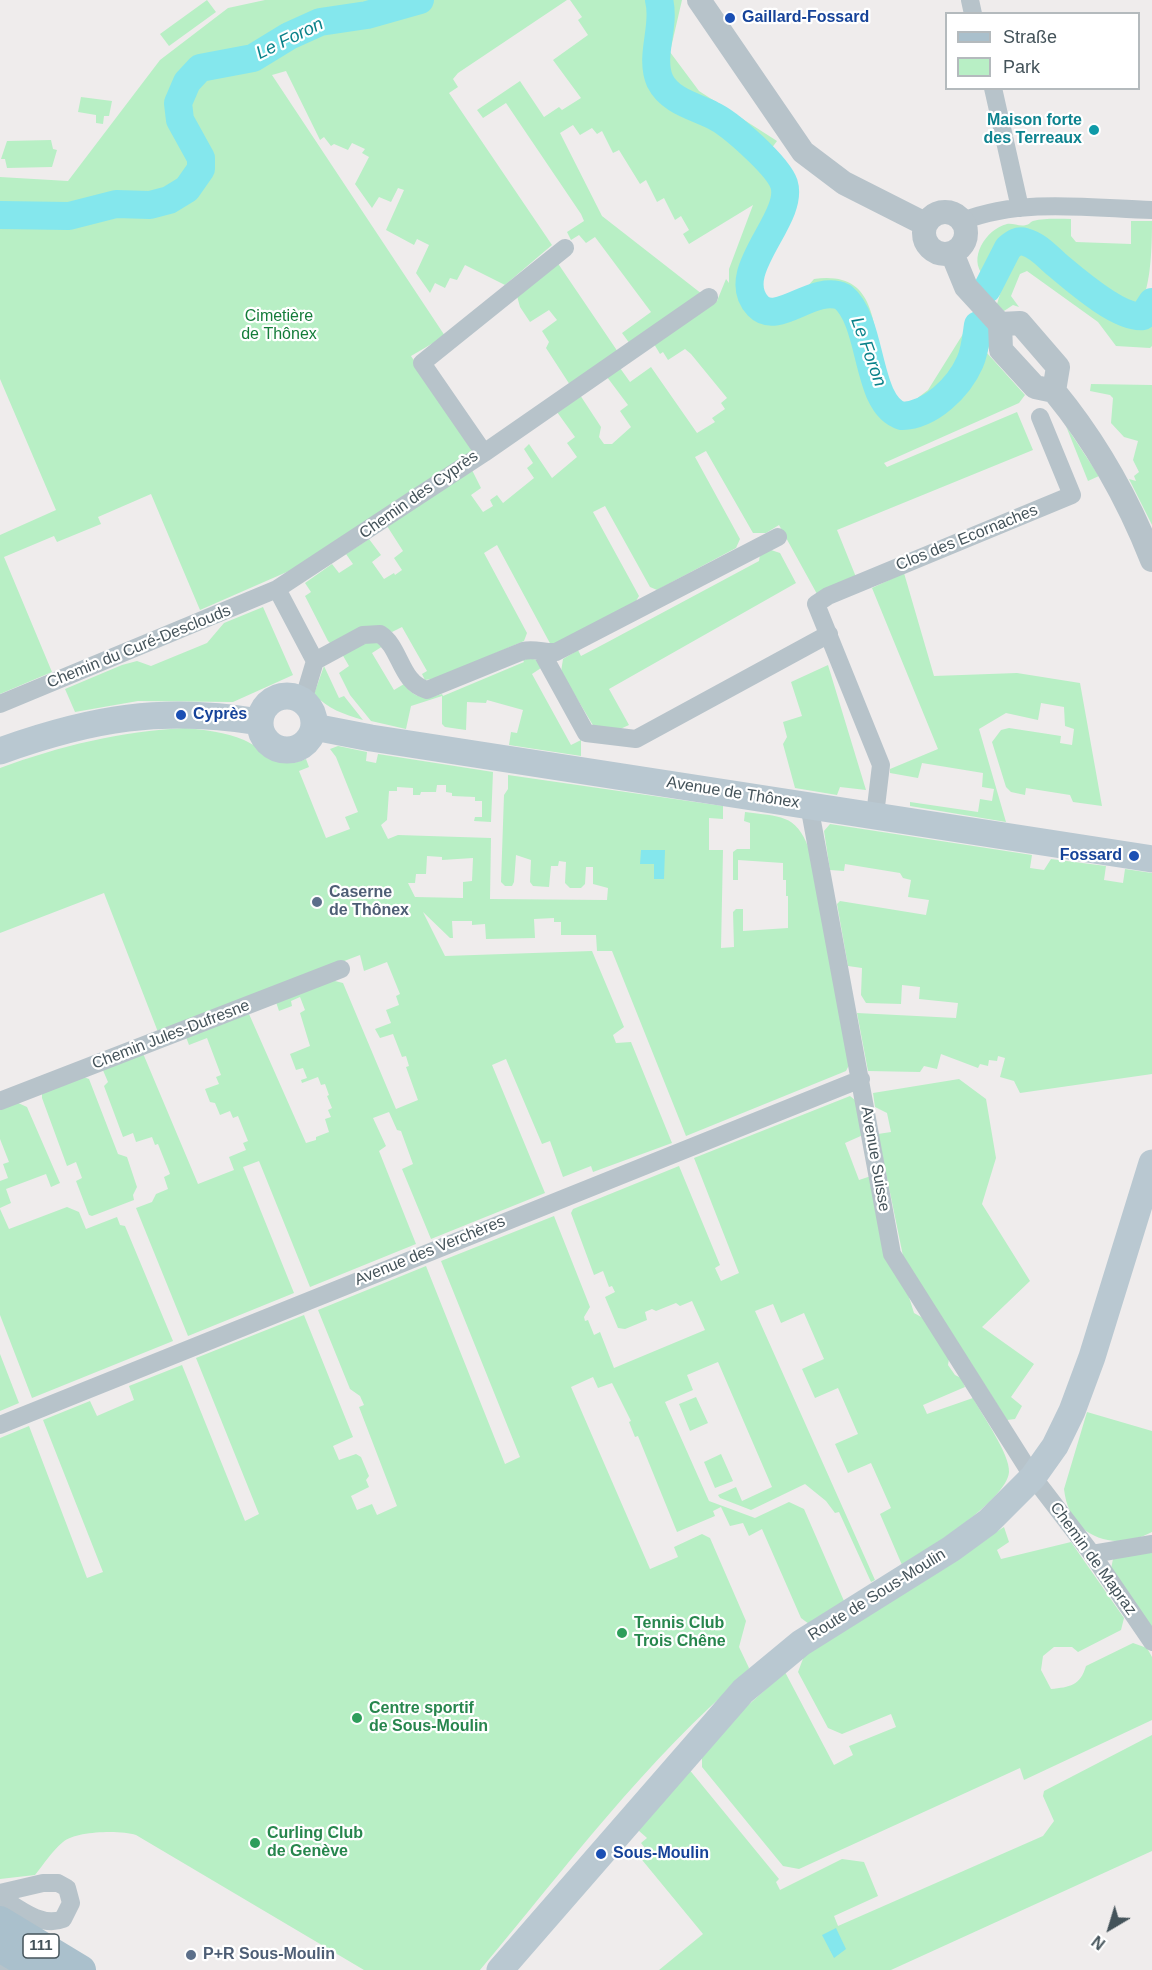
<!DOCTYPE html>
<meta charset="utf-8">
<style>
body{margin:0}
#map{position:relative;width:1152px;height:1970px;overflow:hidden;background:#efecec;font-family:Helvetica,sans-serif}
canvas{display:block}
.legend{position:absolute;left:945px;top:12px;width:195px;height:78px;box-sizing:border-box;background:#fff;border:2px solid #b4babd;margin:0;padding:8px 10px;list-style:none;font-size:18px;color:#44535a}
.legend li{display:flex;align-items:center;gap:12px;height:30px}
.legend b{width:30px;border:2px solid #b4babd}
.north{position:absolute;left:1080px;top:1898px;width:60px;height:60px;-webkit-text-stroke:4px #fff;paint-order:stroke;rotate:218deg;font-size:16px;font-weight:700;line-height:24px;text-align:center;color:#44535a}
.north::after{content:'';display:block;margin:auto;width:21px;height:27px;background:#44535a;clip-path:polygon(50% 0,100% 100%,50% 72%,0 100%)}
</style>
<div id="map">
<canvas width="1152" height="1970"></canvas>
<ul class="legend">
<li><b style="height:8px;background:#aac0cc"></b>Straße</li>
<li><b style="height:16px;background:#b8efc5"></b>Park</li>
</ul>
<div class="north">N</div>
</div>
<script>
const c = document.querySelector('canvas').getContext('2d');
c.lineJoin = 'round';
function fillPath(path, color) {
  c.fillStyle = color;
  c.fill(path, 'evenodd');
}
function trace(path, color, width, dash) {
  c.strokeStyle = color;
  c.lineWidth = width;
  c.lineCap = dash ? 'butt' : 'round';
  c.setLineDash(dash || []);
  c.stroke(path);
}
function write(font, color, halo, rows, align = 'center') {
  c.font = font + ' Helvetica,sans-serif';
  c.lineWidth = 4.5;
  c.setLineDash([]);
  c.textBaseline = 'middle';
  c.strokeStyle = halo;
  c.fillStyle = color;
  for (const [text, x, y, turn = 0] of rows) {
    c.save();
    c.translate(x, y);
    c.rotate((+turn || 0) * Math.PI / 180);
    c.textAlign = isNaN(turn) ? turn : align;
    if (halo) c.strokeText(text, 0, 0);
    c.fillText(text, 0, 0);
    c.restore();
  }
}
fillPath(new Path2D(`
 M207,0L216,12L169,46L160,34Z
 M265,0H408L313,20L367,29L376,18L430,0H567L458,73L453,79L458,87L449,93L552,245L505,285L465,265L457,280L450,278L445,288L435,283L430,293L416,273L429,245L417,239L414,245L386,230L404,190L398,188L391,202L379,197L372,208L355,184L369,157L362,153L365,149L352,143L348,150L334,144L331,146L324,137L320,140L286,71L272,75L445,336L411,356L473,450L305,564L200,610L151,494L98,517L101,524L57,542L54,536L4,557L52,672L0,694V535L56,510L0,379V177L68,181L160,60L228,8Z
 M570,0H656L652,36L663,9V0H682L670,52L699,91L777,141L771,149C777,155 786,162 789,170C803,208 776,247 760,280L768,301L807,287L814,279C874,271 872,319 881,360C884,374 890,388 894,401L907,406L928,390L973,318L991,340L987,353L1025,395L1019,403L884,463L887,467L1017,412L1033,450L837,530L856,577L817,594L779,525L766,533H753L706,451L695,457L740,539L736,548L657,590L650,587L605,506L593,512L639,596L636,601L552,647L497,545L484,553L527,633L524,641L437,678L425,680L422,674L427,671L402,627L392,632C366,619 355,632 331,644L328,641L305,596L311,592L305,583L332,564L339,573L353,564L346,554L369,539L381,555L372,562L384,579L394,573L395,575L402,570L394,558L403,551L387,526L472,470L481,488L471,495L483,512L493,506L490,500L497,495L503,503L534,478L527,468L533,463L524,449L529,444L552,478L577,457L567,443L575,437L557,412L580,395L601,427L599,437L604,444H612L631,427L620,411L628,405L607,377L620,368L630,382L651,367L697,433L715,422L712,418L725,409L721,403L727,398L691,354L685,349L668,360L663,352L660,354L654,344L717,301L726,279L729,283V269L753,205L689,244L683,234L689,230L681,216L675,220L664,198L657,202L646,180L640,184L619,150L613,153L602,131L597,134L592,128L580,135L573,125L560,133L602,216L702,294L630,344L622,333L651,312L595,237L586,243L579,235L571,240L567,232L584,221L581,214L506,103L483,118L477,110L520,81L544,117L559,107L562,110L581,98L553,60L588,35L578,20L582,17Z
 M81,97L112,101L109,116H104L103,124L96,123V115L78,112Z
 M51,140L53,149L57,150L52,167L7,168L5,159H1L7,141Z
 M1071,219V236L1076,242L1131,244V221H1152C1152,242 1152,303 1133,311L1118,305L1035,240L1025,235H1010L984,276C967,259 986,229 1007,224C1013,223 1020,227 1026,225C1029,225 1030,222 1033,221C1045,218 1059,219 1071,219Z
 M1029,251L1076,289L1124,319L1144,324L1152,320V346L1150,348L1116,346L1098,322L1027,271L1020,274L1011,296L1019,307L1013,305L1004,311L997,304L1011,258L1017,254Z
 M557,262L618,352L570,385L546,348L549,342L542,331L557,320L549,310L530,322L520,307L517,296Z
 M1091,384L1152,385V525L1129,479L1136,481L1134,476L1139,472L1133,460L1138,441L1124,437L1111,423L1113,398L1110,395L1090,391Z
 M1066,426L1099,476L1088,481Z
 M771,550L780,553L796,583L609,689L629,725L618,730L594,727L561,672L563,659L578,650L581,656L604,644L759,561L760,555Z
 M904,573L934,676L1017,673L1080,683L1102,806L1073,802L1070,795L1026,788L1025,795L1011,792L1006,787L992,742L1001,730L1009,728L1061,736L1060,743L1072,745L1074,729L1065,726L1064,707L1041,703L1038,720L1006,713L979,729L1006,822L910,806V802L978,812L980,799L992,801L994,789L982,787L983,773L922,763L918,778L890,773V769L938,749L872,588Z
 M263,607L293,675L233,702L138,701L75,712L65,689L122,665L137,661L151,666L207,643L224,623Z
 M372,640L383,646L372,653L394,690L404,684C416,700 425,699 442,694L443,696L524,662L523,660L529,658L537,660L541,668L532,674L571,745L581,740V756L509,745L511,732L517,733L523,710L487,700L486,703L467,702L466,730L445,727L442,724V696L411,706L406,729L371,721L350,695L339,673L349,666L342,654Z
 M828,665L866,790L840,787L837,795L795,788L783,744L787,737L783,722L802,716L791,682Z
 M324,666L339,698L344,696L363,720C343,714 328,709 314,694Z
 M185,728C205,730 225,732 244,740C269,751 273,772 306,759L309,767L299,771L326,838L350,829L345,817L358,812L336,757L330,749L338,746L367,752L366,761L376,763L378,754L493,772L491,822L474,821L475,817H482V801H475V797L452,796V793L446,792V785H437L436,792H421L420,795H413V788L397,787V791H389L387,820L381,825L388,839L398,835L491,838L490,899L607,900L608,888L593,884V867H586L585,884L581,888H570L565,883L566,862L559,861L558,866H551L549,887L533,886L530,882L531,860L516,855L514,882L512,886H505L501,882L504,795L508,789V775L723,806V819L709,818V850H723L721,948L734,947L733,912L736,909H743V931L788,928V896H786V880H783V863L738,860V880H733V852L737,849H750V823L744,821L745,812C779,817 796,813 809,849L849,1065L846,1071L686,1136L612,951H597L596,935H561V922H554V918L534,919L535,938L486,939L485,924L472,925V921H452L453,938H450L423,912L445,956L592,951L624,1027L613,1035L616,1043L631,1042L672,1143L593,1172L591,1166L563,1177L550,1141L542,1144L506,1059L492,1065L545,1193L431,1239L402,1169L413,1164L401,1131L397,1130L389,1112L373,1118L386,1146L379,1151L416,1244L310,1287L259,1161L243,1167L294,1293L188,1336L136,1208L152,1202L156,1194L168,1189L164,1177L170,1174L158,1144L155,1145L152,1137L136,1142L133,1133L123,1137L104,1086L108,1082L102,1068L142,1051L198,1184L234,1170L229,1157L246,1150L243,1143L248,1141L238,1116L233,1118L230,1111L220,1115L215,1103L210,1102L205,1089L219,1084L216,1077L221,1075L207,1038L189,1045L186,1037L249,1014L306,1143L316,1140V1137L329,1132L325,1119L331,1117L328,1110L332,1108L327,1096L329,1095L325,1084L321,1085L318,1077L302,1083L301,1080L307,1078L303,1068L296,1070L290,1054L310,1046L300,1013L305,1010L300,997L291,1001L292,1006L279,1011L276,1002L331,980L343,983L396,1109L418,1100L406,1067L409,1066L406,1056L402,1057L393,1034L380,1038L375,1029L391,1023L386,1010L399,1005L396,996L400,994L387,962L364,971L360,955L158,1032L104,893L0,933V768C60,746 121,731 185,728ZM427,856L442,857V860L473,858L472,881L463,882V898L415,897L408,883H415L416,874H426Z
 M830,824L1032,855L1030,868L1044,870L1051,859L1106,866L1104,880L1123,883L1125,869L1152,873V1074L1020,1093L1014,1081L1000,1077L1005,1058L998,1056L997,1061L989,1060L988,1066L980,1064L978,1068L941,1054L937,1069L924,1066L920,1072L868,1071L857,1013L956,1018L958,1003L919,999L920,987L902,985L901,1004L866,1003L861,995L862,968L848,966L837,904L840,901L926,915L929,900L908,897L911,880L903,878L900,873L845,864L844,871L830,870L824,831Z
 M81,1076L89,1079L118,1154L127,1157L137,1187L133,1195L134,1200L92,1216L89,1215L76,1181L82,1178L76,1162L67,1166L42,1098V1091Z
 M959,1079L986,1099L996,1158L982,1204L1030,1281L982,1327L1034,1364L1011,1397L1022,1406L1015,1419L1007,1420L903,1256L878,1134L891,1132L887,1113L875,1107L873,1093Z
 M850,1096L855,1100L863,1135L845,1143L859,1180L871,1176L914,1313L923,1318L949,1359L948,1365L955,1375L961,1378L965,1387L923,1405L927,1414L973,1398C982,1415 1010,1454 1009,1472C1007,1500 926,1551 902,1565L880,1514L891,1508L871,1463L848,1473L835,1444L858,1434L838,1388L815,1398L802,1369L824,1359L804,1313L781,1323L773,1304L755,1311L875,1580L871,1582L839,1512L835,1513L826,1501L805,1484L751,1510L720,1498L718,1495L736,1487L742,1501L772,1487L718,1362L687,1375L693,1390L665,1402L709,1501L755,1518L789,1502L804,1509L844,1601L809,1624L801,1618L762,1529L749,1536L743,1523L730,1526L721,1507L713,1511L715,1516L677,1532L638,1436L635,1437L629,1422L631,1421L612,1383L598,1388L593,1377L571,1387L650,1569L678,1557L674,1547L702,1534L710,1538L746,1621L739,1647L749,1668L747,1674C646,1759 565,1869 480,1970H364L136,1835C120,1830 76,1831 63,1842C52,1851 44,1864 35,1875L0,1879V1438L29,1426L87,1578L103,1572L43,1420L90,1401L97,1416L134,1400L129,1386L182,1365L245,1521L259,1514L196,1358L304,1315L353,1437L333,1446L339,1460L356,1454L361,1457L369,1476L366,1480L369,1487L351,1496L357,1510L372,1504L377,1515L397,1506L359,1407L364,1405L360,1396L350,1389L318,1310L426,1266L505,1464L520,1457L441,1261L554,1216L590,1307L584,1317L585,1321L588,1320L594,1335L600,1332L614,1368L705,1330L692,1301L680,1306L676,1303L656,1311L652,1309L645,1312L647,1320L625,1329L618,1328L605,1297L615,1292L612,1286L609,1287L603,1271L594,1275L571,1213L573,1209L679,1166L720,1265L715,1268L721,1281L739,1273L694,1158Z
 M16,1102L27,1107L60,1183L51,1187L46,1174L6,1189L11,1203L0,1208V1181L8,1178L3,1164L9,1162L0,1139V1108Z
 M67,1207L79,1212L86,1229L117,1217L120,1225L125,1226L173,1341L32,1398L0,1315V1209L9,1229Z
 M0,1354L19,1403L0,1411Z
 M696,1397L708,1423L690,1431L679,1404Z
 M1087,1412L1152,1431V1532C1112,1553 1069,1536 1064,1489Z
 M721,1454L733,1481L715,1488L704,1462Z
 M1004,1527L1009,1542L997,1550L1001,1559L1071,1542L1124,1618L1121,1630L1078,1652L1072,1647H1054L1043,1656L1041,1670L1051,1689C1070,1687 1080,1686 1086,1666L1133,1643L1147,1648L1152,1657V1720L1024,1780L1020,1768L799,1869L783,1866L702,1767V1752L736,1716L785,1672L834,1765L853,1755L849,1746L896,1727L891,1714L842,1734L828,1728L798,1672L804,1656Z
 M1152,1552V1629L1111,1569L1113,1559Z
 M1152,1735V1851L891,1970H659L703,1934L638,1855L646,1849L641,1843L647,1838L638,1830L688,1768L779,1879L776,1882L780,1890L842,1859L864,1862L878,1896L834,1916L838,1926L1043,1836L1054,1821L1043,1796L1044,1791Z`), '#b8efc5');
fillPath(new Path2D(`
 M641,850H665L664,879H654V864H640Z
 M836,1928L846,1949L834,1958L822,1935Z`), '#84e7ed');
trace(new Path2D(`
 M659,0C666,26 649,56 660,81C670,101 694,106 712,115C730,123 778,166 784,184C795,219 726,272 758,306C778,327 814,283 843,297C874,323 865,405 902,416C931,415 959,387 970,362C975,351 976,338 978,325
 M0,215L69,216L116,204L150,205L169,200L187,189L201,169V158L180,120L178,103L187,82L200,68L253,58L289,36L320,22L367,15L420,0
 M987,289L1008,248C1014,243 1018,240 1025,242C1037,245 1047,256 1056,264C1074,279 1119,319 1143,316L1152,302`), '#84e7ed', 28);
trace(new Path2D(`
 M970,0L973,14
 M993,88L1020,208
 M963,221C1022,198 1089,208 1152,210
 M484,453L422,363L565,248
 M542,653L586,733L636,739L829,634
 M315,661L363,635L380,634C401,647 400,683 427,690L523,651C534,648 545,653 556,652L778,537
 M303,701L315,661L277,589L484,453L709,297
 M0,704L277,589
 M809,805L892,1254L1033,1477L1092,1554L1152,1642
 M875,815L881,765L816,604L828,596L1072,495L1040,417
 M0,1101L341,969
 M0,1425L861,1079
 M1092,1554L1152,1544
 M0,1893L43,1883H58L67,1888L71,1903L63,1919C41,1928 18,1908 0,1897`), '#b7c3ca', 18);
trace(new Path2D(`
 M699,0L803,152L844,183L925,224
 M924 233a21 21 0 1 1 42 0a21 21 0 1 1-42 0Z
 M952,253L966,287L1000,324L1001,350L1035,387L1054,391C1096,442 1128,499 1152,560
 M1000,324L1020,323L1058,367L1054,391
 M0,1969L1,1970`), '#b7c3ca', 24);
trace(new Path2D(`
 M260 723a27 27 0 1 1 54 0a27 27 0 1 1-54 0Z
 M314,727L371,738L1152,859
 M0,751C92,718 162,706 260,722
 M500,1970L743,1691L801,1643L951,1549L988,1522L1033,1477L1055,1446L1072,1411L1092,1357L1152,1163`), '#b9c8d1', 27);
trace(new Path2D(`
 M0,1921L81,1970
 M0,1947L38,1970`), '#aac0cc', 30);
for (const [x, y, r, color] of [
 [730,18,6,"#1a4fb4"],
 [1094,130,6,"#0f9aa8"],
 [181,715,6,"#1a4fb4"],
 [1134,856,6,"#1a4fb4"],
 [317,902,6,"#5c6f8a"],
 [622,1633,6,"#2e9e5b"],
 [357,1718,6,"#2e9e5b"],
 [255,1843,6,"#2e9e5b"],
 [601,1854,6,"#1a4fb4"],
 [191,1955,6,"#5c6f8a"]
]) {
  const dot = new Path2D();
  dot.arc(x, y, r, 0, 2 * Math.PI);
  c.fillStyle = color;
  c.fill(dot);
  trace(dot, '#fff', 2);
}
for (const [x, y, w] of [
 [41,1946,36]
]) {
  const box = new Path2D();
  box.roundRect(x - w / 2, y - 12, w, 24, 4.5);
  c.fillStyle = '#fff';
  c.fill(box);
  trace(box, '#44535a', 1.5);
}
write('bold 15px', '#44535a', null, [
 ["111",41,1946]
]);
write('bold 16px', '#164399', '#fff', [
 ["Gaillard-Fossard",742,18],
 ["Cyprès",193,715],
 ["Fossard",1122,856,"right"],
 ["Sous-Moulin",613,1854]
], 'left');
write('bold 16px', '#0d838f', '#fff', [
 ["Maison forte",1082,121],
 ["des Terreaux",1082,139]
], 'right');
write('16px', '#147c39', '#fff', [
 ["Cimetière",279,317],
 ["de Thônex",279,335]
]);
write('16px', '#44535a', '#fff', [
 ["Chemin des Cyprès",419,495,-35],
 ["Clos des Ecornaches",967,538,-22],
 ["Chemin du Curé-Desclouds",139,647,-22],
 ["Avenue de Thônex",733,793,9],
 ["Chemin Jules-Dufresne",171,1035,-21],
 ["Avenue Suisse",875,1159,80],
 ["Avenue des Verchères",430,1251,-22],
 ["Chemin de Mapraz",1093,1559,54],
 ["Route de Sous-Moulin",877,1595,-32]
]);
write('bold 16px', '#4e5e75', '#fff', [
 ["Caserne",329,893],
 ["de Thônex",329,911],
 ["P+R Sous-Moulin",203,1955]
], 'left');
write('bold 16px', '#27864d', '#fff', [
 ["Tennis Club",634,1624],
 ["Trois Chêne",634,1642],
 ["Centre sportif",369,1709],
 ["de Sous-Moulin",369,1727],
 ["Curling Club",267,1834],
 ["de Genève",267,1852]
], 'left');
write('italic 18px', '#0a828a', '#fff', [
 ["Le Foron",290,39,-26],
 ["Le Foron",868,352,70]
]);
</script>
